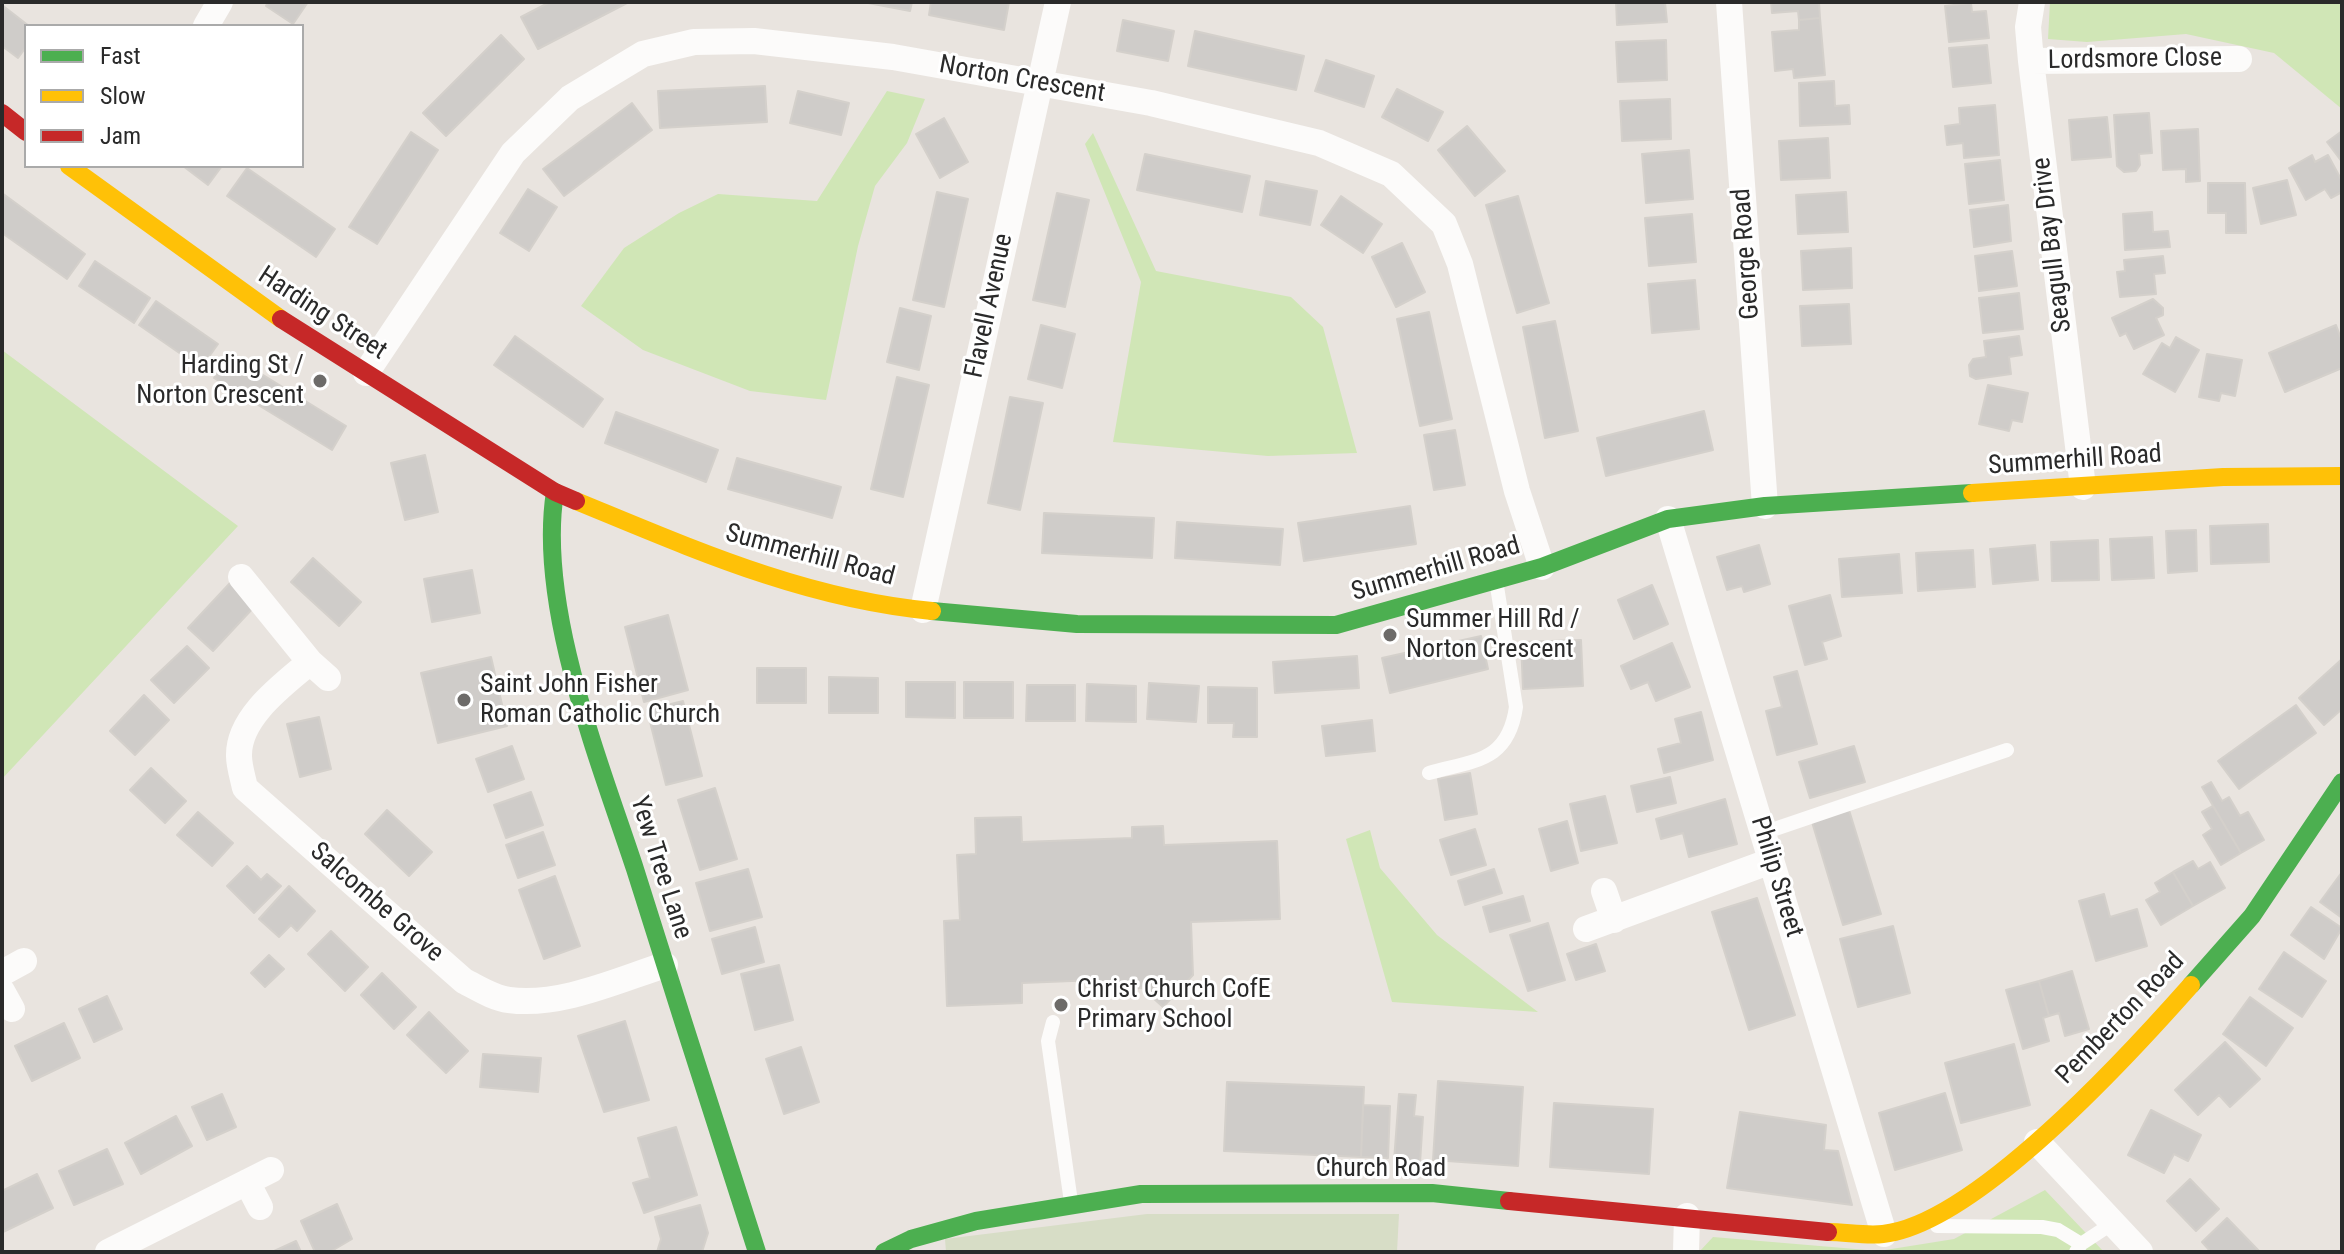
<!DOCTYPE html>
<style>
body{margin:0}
#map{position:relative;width:2344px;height:1254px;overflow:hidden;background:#e9e4df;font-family:"Roboto Condensed",sans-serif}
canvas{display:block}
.frame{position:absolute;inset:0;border:4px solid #2a2a2a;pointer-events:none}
.legend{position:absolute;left:24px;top:24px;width:280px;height:144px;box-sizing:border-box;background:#fff;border:2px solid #aaa;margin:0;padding:10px 14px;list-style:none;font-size:24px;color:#2a2a2a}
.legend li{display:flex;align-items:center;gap:16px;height:40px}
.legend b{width:40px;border:2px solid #aaa}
</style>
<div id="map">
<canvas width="2344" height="1254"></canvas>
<div class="frame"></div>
<ul class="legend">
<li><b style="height:10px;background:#4caf50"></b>Fast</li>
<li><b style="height:10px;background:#ffc107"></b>Slow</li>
<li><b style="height:10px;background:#c62828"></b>Jam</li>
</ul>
</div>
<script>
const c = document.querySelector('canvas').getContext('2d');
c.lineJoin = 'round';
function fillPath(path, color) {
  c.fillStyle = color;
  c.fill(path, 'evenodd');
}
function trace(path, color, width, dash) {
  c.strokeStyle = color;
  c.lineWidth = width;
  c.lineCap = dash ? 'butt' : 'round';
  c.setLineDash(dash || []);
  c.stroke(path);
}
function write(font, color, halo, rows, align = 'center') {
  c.font = font + ' "Roboto Condensed",sans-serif';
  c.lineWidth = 6;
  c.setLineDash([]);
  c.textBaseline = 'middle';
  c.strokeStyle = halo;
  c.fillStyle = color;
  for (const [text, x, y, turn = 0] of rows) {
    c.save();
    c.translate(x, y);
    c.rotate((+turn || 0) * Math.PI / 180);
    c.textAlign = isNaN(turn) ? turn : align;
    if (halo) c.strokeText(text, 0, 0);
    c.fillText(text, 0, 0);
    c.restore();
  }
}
fillPath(new Path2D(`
 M2050,2H2342V109L2274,53L2186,34L2087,42L2048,39Z
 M887,91L925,99L907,143L875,186L858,246L826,400L750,391L643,350L581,306L624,248L679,213L718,194L817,201Z
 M1093,133L1156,271L1291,297L1323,327L1357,453L1268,456L1113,442L1141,282L1085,144Z
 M2,350L238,526L2,779Z
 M1370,830L1380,868L1437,935L1538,1012L1392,1002L1346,839Z
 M2045,1190L2104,1252H1699L1713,1237L1879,1251L1954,1239Z`), '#d0e6b6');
fillPath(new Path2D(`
 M1147,1214H1399L1397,1252H946L945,1239Z`), '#d7ddc6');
const building = new Path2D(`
 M268,2H308L293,24L266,6Z
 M550,2H629L538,49L521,17Z
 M863,2H912L910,11Z
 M931,2H1009L1004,30L929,15Z
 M1616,2H1665L1667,22L1617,25Z
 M1771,2H1819L1820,18L1799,20L1798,11L1772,13Z
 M1971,3L1972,12L1986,11L1989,38L1949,42L1945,6Z
 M2,5L29,26L26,47L18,58L2,46Z
 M1820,18L1825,75L1794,78L1793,69L1775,71L1772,32L1799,30V20Z
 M1123,20L1174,31L1168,61L1117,51Z
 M1195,31L1304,56L1296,90L1188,66Z
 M501,35L524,59L446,136L423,113Z
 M1666,40L1667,80L1618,82L1616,42Z
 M1987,45L1991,83L1953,87L1949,48Z
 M1326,60L1374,76L1364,107L1315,91Z
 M1834,81L1835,106L1849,105L1850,124L1800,126L1799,83Z
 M765,86L767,122L660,128L658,91Z
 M1397,89L1443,112L1428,141L1382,117Z
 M798,91L849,103L841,135L790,123Z
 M1670,99L1671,139L1622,141L1620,101Z
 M632,103L652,130L564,196L543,169Z
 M1995,105L1999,155L1964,158L1963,143L1947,145L1945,126L1960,124L1959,108Z
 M2149,113L2152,153L2139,154L2140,165L2136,171L2124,172L2117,166L2114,115Z
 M2107,117L2111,157L2072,160L2069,120Z
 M944,118L968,162L940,178L916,134Z
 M1467,126L1505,171L1475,196L1438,150Z
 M2198,129L2200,181L2186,182V169L2163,170L2161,131Z
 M2342,131V162L2327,142Z
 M411,132L438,150L377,244L349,227Z
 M1828,138L1830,178L1781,180L1779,141Z
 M1689,150L1693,199L1646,203L1642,154Z
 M1145,154L1250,176L1242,212L1137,190Z
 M2312,155L2315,162L2328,155L2342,181V192L2331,198L2325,189L2306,200L2289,168Z
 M2000,160L2004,200L1969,204L1965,164Z
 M183,166H222L208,185Z
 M247,168L335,229L316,257L227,196Z
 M2287,180L2296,215L2261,224L2253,188Z
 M1266,181L1317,191L1310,225L1260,215Z
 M2208,183H2245L2246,233H2226V213H2208Z
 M528,189L557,207L529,251L500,233Z
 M937,192L968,199L944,307L913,300Z
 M1846,192L1848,232L1798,234L1796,195Z
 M2,193L85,254L67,279L2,233Z
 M1057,193L1089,200L1065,307L1033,300Z
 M1341,196L1382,224L1363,253L1321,225Z
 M1518,196L1549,303L1517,313L1486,205Z
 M2008,205L2011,241L1974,247L1970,210Z
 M2152,212L2153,232L2168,231L2170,247L2125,250L2123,214Z
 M1692,214L1696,262L1649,266L1645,218Z
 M1402,243L1425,292L1396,307L1372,257Z
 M1851,248L1852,288L1803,290L1801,251Z
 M2012,251L2017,286L1979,291L1975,256Z
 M2163,256L2165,273L2154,274L2156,294L2120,297L2117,272L2125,271L2124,260Z
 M95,261L150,298L134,323L79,286Z
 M1695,280L1699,329L1652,333L1648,284Z
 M2019,293L2023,329L1983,333L1979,298Z
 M2153,299L2163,308V315L2156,318L2164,335L2134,349L2126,333L2120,336L2112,318Z
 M156,301L218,344L201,368L139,325Z
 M1849,304L1851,344L1802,346L1800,306Z
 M900,308L931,316L919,370L887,362Z
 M1429,312L1452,419L1420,426L1397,319Z
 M1555,321L1578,431L1545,438L1523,327Z
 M1041,325L1075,334L1062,388L1028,379Z
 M2336,325L2342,341V368L2285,392L2269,353Z
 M515,336L603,399L583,427L494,365Z
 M2019,336L2022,355L2009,357L2011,374L1976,379L1970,376L1969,365L1973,359L1986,357L1984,341Z
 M2176,337L2199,350L2175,392L2143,374L2162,343L2170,348Z
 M229,354L346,426L332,450L214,378Z
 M2207,354L2242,360L2235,396L2221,393L2219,401L2199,397Z
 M897,377L929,385L903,497L871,489Z
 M1988,385L2028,393L2022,422L2012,420L2009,431L1979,424Z
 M1010,397L1043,403L1020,510L988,503Z
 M1704,411L1713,450L1606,476L1597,438Z
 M616,412L718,450L706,482L605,443Z
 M1455,430L1465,485L1434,490L1424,435Z
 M425,455L438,512L405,520L391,463Z
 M737,458L841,487L832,518L728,489Z
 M1410,506L1416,544L1304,561L1298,523Z
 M1044,513L1154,518L1152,558L1042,553Z
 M1177,522L1283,529L1280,565L1175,558Z
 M2268,524L2269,562L2211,564L2210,526Z
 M2196,530L2197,571L2168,573L2166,531Z
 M2152,537L2154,578L2112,580L2110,539Z
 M2098,540L2099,580L2052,581L2051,542Z
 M1759,545L1770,584L1744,592L1742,586L1727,590L1717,557Z
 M2035,545L2038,580L1993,584L1990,549Z
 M1973,550L1975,587L1918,591L1916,553Z
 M1899,554L1902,593L1842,597L1839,559Z
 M313,558L361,602L339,626L291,582Z
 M472,570L480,613L432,622L424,579Z
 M230,583L255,606L213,651L188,628Z
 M1652,585L1668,624L1634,639L1618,600Z
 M1830,595L1841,636L1822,642L1827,659L1805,665L1789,606Z
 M668,615L688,690L644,702L625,627Z
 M1481,636L1488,669L1390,693L1382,658Z
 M1581,640L1583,686L1523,689L1521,642Z
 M1672,643L1690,687L1656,701L1648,682L1631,689L1621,666Z
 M187,646L209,668L174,703L151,680Z
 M1357,656L1359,688L1275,693L1273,662Z
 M491,657L507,726L438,743L421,673Z
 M2342,659V709L2324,725L2299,698Z
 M757,668H806V703H757Z
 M1797,671L1817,744L1777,755L1766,711L1782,707L1774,677Z
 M829,677L878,678V713H829Z
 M906,682H955V718L906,717Z
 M964,682H1013V718H964Z
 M1149,683L1199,686L1196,722L1147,719Z
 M1087,684L1136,686V722L1086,721Z
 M1027,685H1075V721H1026Z
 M1208,687L1257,688V737H1233L1234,723H1208Z
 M144,695L169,720L135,755L110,731Z
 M683,701L702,776L666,785L647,710Z
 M2296,705L2316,733L2239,789L2218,761Z
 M1701,712L1713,760L1664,773L1658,749L1681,743L1675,719Z
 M319,717L331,769L300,777L287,724Z
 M1372,720L1375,751L1326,756L1322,726Z
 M512,746L524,779L488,792L476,759Z
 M1854,746L1865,782L1810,798L1799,762Z
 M151,768L186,801L165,823L130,790Z
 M1470,773L1477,814L1445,820L1438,779Z
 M1670,777L1676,803L1637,812L1631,786Z
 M2211,782L2222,801L2229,797L2240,816L2248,812L2264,840L2241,853L2202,787Z
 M715,788L737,859L700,870L678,800Z
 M531,792L543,825L506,838L494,805Z
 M1605,796L1617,843L1581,851L1570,804Z
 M1725,799L1737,844L1689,857L1683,833L1661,839L1656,819Z
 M2213,806L2241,853L2221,865L2203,835L2212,829L2202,812Z
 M387,810L432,852L409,876L365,834Z
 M1849,810L1881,914L1843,925L1812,822Z
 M198,812L233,843L212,866L177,835Z
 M1021,817L1022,842L1132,838V827L1163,826L1164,845L1277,841L1280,919L1191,922L1193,975L1163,1007L1142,988L1108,991L1097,980L1022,983V1003L947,1006L944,921L960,920L957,855L976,854L975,818Z
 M1567,821L1578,863L1551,871L1539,829Z
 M1475,829L1486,865L1451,875L1440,840Z
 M543,832L555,865L518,878L506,845Z
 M2193,861L2198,869L2210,862L2225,888L2193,906L2173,872Z
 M247,866L261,880L267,874L281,886L254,913L227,886Z
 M748,869L762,917L710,931L696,883Z
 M1494,869L1502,893L1465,905L1458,881Z
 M2173,872L2193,906L2161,925L2146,900L2160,892L2155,883Z
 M2342,872V918L2320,902Z
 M555,876L580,946L544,959L519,890Z
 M289,886L315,911L297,931L291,925L279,937L259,919Z
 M2104,894L2110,917L2137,909L2147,946L2096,961L2079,901Z
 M1523,896L1530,921L1490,932L1483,907Z
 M1757,898L1795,1015L1749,1030L1712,912Z
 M2311,907L2342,928L2324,959L2291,935Z
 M1548,923L1565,980L1528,991L1510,935Z
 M1893,926L1910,993L1858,1007L1840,939Z
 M755,927L764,962L722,974L712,939Z
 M331,931L368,967L345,991L308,954Z
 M1596,944L1605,971L1576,980L1567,954Z
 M2284,952L2326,981L2302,1017L2259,989Z
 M269,955L284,969L265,987L251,973Z
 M779,965L793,1020L755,1030L741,974Z
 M2072,971L2089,1029L2065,1036L2059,1013L2049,1016L2039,981Z
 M382,973L416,1007L394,1029L361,995Z
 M2039,981L2049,1016L2043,1018L2049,1041L2023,1049L2006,990Z
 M107,996L122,1029L94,1042L79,1009Z
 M2250,997L2293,1028L2266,1066L2223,1034Z
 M429,1012L468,1051L446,1073L407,1035Z
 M625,1021L649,1100L604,1112L578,1036Z
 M64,1023L80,1058L32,1081L15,1046Z
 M2225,1042L2260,1079L2230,1107L2219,1095L2198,1115L2175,1090Z
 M2014,1044L2030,1105L1961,1123L1945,1063Z
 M801,1047L819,1102L784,1114L766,1059Z
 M483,1054L541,1058L538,1092L480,1087Z
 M1438,1081L1523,1087L1518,1166L1433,1160Z
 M1227,1082L1364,1087L1361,1157L1224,1151Z
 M1945,1093L1962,1150L1895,1170L1879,1113Z
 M222,1094L236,1127L207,1140L192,1107Z
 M1399,1094L1416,1095L1414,1116L1423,1117L1420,1163L1394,1161Z
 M1554,1103L1653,1109L1649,1174L1550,1167Z
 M1363,1105L1390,1106L1388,1158L1361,1157Z
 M2151,1110L2201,1135L2188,1161L2174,1154L2164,1173L2128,1155Z
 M1740,1112L1826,1125L1824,1150L1838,1151L1852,1205L1727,1188Z
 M176,1116L192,1146L141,1174L125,1143Z
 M676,1127L697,1195L644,1213L633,1183L650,1178L638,1138Z
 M107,1149L123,1184L74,1205L59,1171Z
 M37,1174L53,1208L3,1232L2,1191Z
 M2190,1179L2219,1209L2196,1231L2167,1201Z
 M337,1204L352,1239L330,1252H315L301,1221Z
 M700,1205L708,1233L702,1252H657L661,1239L655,1217Z
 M2227,1218L2260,1252H2211L2202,1242Z
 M296,1241L301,1252H272Z`);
fillPath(building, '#cfccc9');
trace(building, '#d4d0cb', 2);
trace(new Path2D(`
 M1429,773C1475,760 1508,762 1516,707L1496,580
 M1763,833L2007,750
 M1053,1022L1048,1041L1071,1202
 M1937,1226L2042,1227L2058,1230L2081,1244
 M2076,1252L2081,1244L2113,1223`), '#fcfbfa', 14);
trace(new Path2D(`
 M1729,2L1765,506
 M2032,2L2028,27L2031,61L2083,487
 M206,26L220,2
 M2031,61L2239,59
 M366,373L513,153L570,98L643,54L694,42L754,41L893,57L1151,103L1319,143L1391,174L1444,224L1460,264L1517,491L1542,567
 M1668,519L1884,1234
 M241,577L310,662L328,678
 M923,610L1058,2
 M310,662C283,685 238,717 239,756C239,766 243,778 245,788L464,981C478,988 493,998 509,1000C560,1007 618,980 665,965
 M1604,891L1614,920
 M1586,929L1771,861
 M2,973L24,961
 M2,991L12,1009
 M2037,1142L2140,1252
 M247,1182L260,1207
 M108,1252L271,1170
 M1686,1252L1687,1216`), '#fcfbfa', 26);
trace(new Path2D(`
 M555,492C537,606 599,760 635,869C675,997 716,1124 757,1252
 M932,611L1077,624L1336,625L1542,567L1668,519L1765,506L1972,493
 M2191,985L2252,916L2342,782
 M884,1252L911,1239L976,1221L1141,1194L1432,1193L1509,1201`), '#4caf50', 18);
trace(new Path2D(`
 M69,166L281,319
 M1972,493L2223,477L2342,476
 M576,501C693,549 804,599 932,611
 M1828,1232C1846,1232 1865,1236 1883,1234C1975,1224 2129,1055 2191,985`), '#ffc107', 18);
trace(new Path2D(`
 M2,113L26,132
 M281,319L555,492L576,501
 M1509,1201L1828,1232`), '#c62828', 18);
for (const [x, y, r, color] of [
 [320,381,8,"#6d6b69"],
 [1390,635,8,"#6d6b69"],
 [464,700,8,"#6d6b69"],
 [1061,1005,8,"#6d6b69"]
]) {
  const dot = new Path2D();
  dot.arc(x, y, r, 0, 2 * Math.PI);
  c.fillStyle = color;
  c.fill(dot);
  trace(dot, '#fff', 3);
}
write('26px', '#2a2a2a', '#fff', [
 ["Lordsmore Close",2135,60,-1],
 ["Norton Crescent",1022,80,10],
 ["Seagull Bay Drive",2053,245,-97],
 ["George Road",1747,254,-94],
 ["Flavell Avenue",990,306,-78],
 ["Harding Street",322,314,33],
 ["Summerhill Road",2075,461,-4],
 ["Summerhill Road",810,556,15],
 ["Summerhill Road",1436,570,-16],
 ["Yew Tree Lane",660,868,72],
 ["Philip Street",1776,877,73],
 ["Salcombe Grove",376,903,41],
 ["Pemberton Road",2121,1019,-46],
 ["Church Road",1381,1169]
]);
write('26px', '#2a2a2a', '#fff', [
 ["Harding St /",304,366,"right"],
 ["Norton Crescent",304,396,"right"],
 ["Summer Hill Rd /",1406,620],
 ["Norton Crescent",1406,650],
 ["Saint John Fisher",480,685],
 ["Roman Catholic Church",480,715],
 ["Christ Church CofE",1077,990],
 ["Primary School",1077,1020]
], 'left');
</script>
